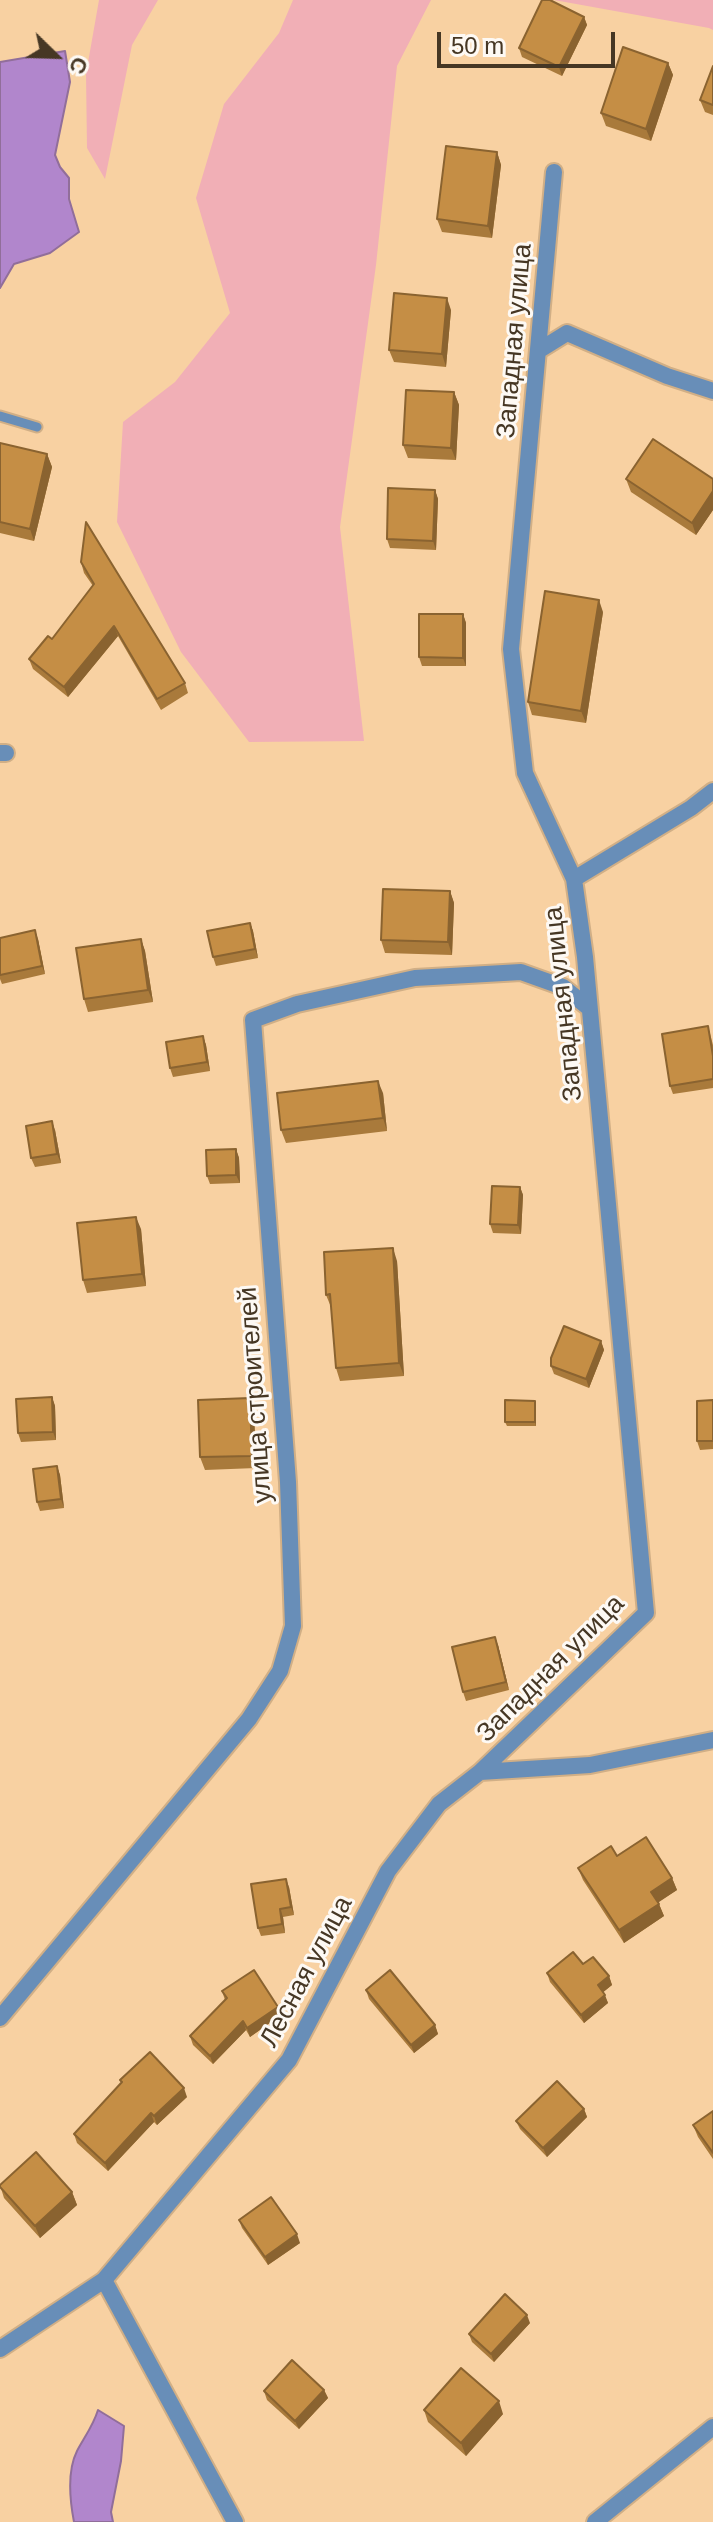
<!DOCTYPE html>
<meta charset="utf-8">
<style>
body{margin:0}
#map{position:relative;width:713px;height:2522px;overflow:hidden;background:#f8d1a2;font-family:Arial,sans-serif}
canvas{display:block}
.north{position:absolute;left:16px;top:16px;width:80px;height:80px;-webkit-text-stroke:6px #fdf9f4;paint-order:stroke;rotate:113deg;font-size:22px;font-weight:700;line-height:32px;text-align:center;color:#463724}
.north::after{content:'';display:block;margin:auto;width:28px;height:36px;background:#463724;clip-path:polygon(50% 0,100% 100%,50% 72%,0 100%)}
.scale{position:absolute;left:437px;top:32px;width:178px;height:36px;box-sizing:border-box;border:4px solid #463724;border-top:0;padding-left:10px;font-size:24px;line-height:28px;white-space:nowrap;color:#463724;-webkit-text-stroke:6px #fdf9f4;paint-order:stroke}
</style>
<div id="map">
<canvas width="713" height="2522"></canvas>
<div class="north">С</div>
<div class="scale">50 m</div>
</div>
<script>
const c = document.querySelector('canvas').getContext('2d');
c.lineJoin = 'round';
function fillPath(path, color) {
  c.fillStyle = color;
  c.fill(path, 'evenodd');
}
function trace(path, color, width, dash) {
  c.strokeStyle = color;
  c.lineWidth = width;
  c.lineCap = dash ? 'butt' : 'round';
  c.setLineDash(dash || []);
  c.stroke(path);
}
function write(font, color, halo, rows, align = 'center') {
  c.font = font + ' Arial,sans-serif';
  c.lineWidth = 6;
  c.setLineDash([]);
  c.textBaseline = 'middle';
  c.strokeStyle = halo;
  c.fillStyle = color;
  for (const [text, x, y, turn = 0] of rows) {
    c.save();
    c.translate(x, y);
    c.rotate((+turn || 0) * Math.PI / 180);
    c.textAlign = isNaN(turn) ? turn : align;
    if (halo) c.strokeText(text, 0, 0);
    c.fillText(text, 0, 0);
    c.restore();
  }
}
fillPath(new Path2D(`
 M99,0H158L132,45L105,179L87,148L86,74Z
 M293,0H431L397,66L376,265L340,527L364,741L249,742L181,652L117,522L123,422L175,382L230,313L196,198L224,104L279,33Z
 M554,0H713V30L709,28Z`), '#f1afb6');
const water = new Path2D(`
 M65,51L70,82L55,155L60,167L69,178V199L79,232L50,253L14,264L0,288V62Z
 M98,2410L124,2426L121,2461L111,2512L113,2522H74C70,2501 67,2471 77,2451C85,2436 93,2426 98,2410Z`);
fillPath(water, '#b186cc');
trace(water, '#916e9a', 2);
const lane = new Path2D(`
 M0,416L37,427`);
const street = new Path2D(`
 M538,351L567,333L667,376L713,391
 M0,753H6
 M574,879L691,808L713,791
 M480,1772L646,1613L585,957L574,879L525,773L511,649L554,172
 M0,2018L249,1719L280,1671L293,1626L288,1482L253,1020L297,1004L415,978L521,972L563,987L589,1008
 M104,2280L235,2522
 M0,2349L104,2280L289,2060L388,1871L439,1804L480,1772L590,1765L713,1740
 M595,2522L713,2427`);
trace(lane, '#d1af86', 13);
trace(street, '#d1af86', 20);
trace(lane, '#688eb8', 9);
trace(street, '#688eb8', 16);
fillPath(new Path2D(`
 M584,17L587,25L562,76L522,57L519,48Z
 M668,63L673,75L651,141L606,126L601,113Z
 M713,66V115L705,112L700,100Z
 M497,152L501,165L492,238L442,232L437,219Z
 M451,310L446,367L394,362L389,350Z
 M454,392L459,405L456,460L408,458L403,445Z
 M0,443L47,454L52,467L34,541L0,533Z
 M626,479H713V510L696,535L631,492Z
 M435,490L438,499L436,550L390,548L387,539Z
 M81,562L185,683L188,693L161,710L118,636L68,697L33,669L29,659L52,639L93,586L84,573Z
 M603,612L586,723L532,715L528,702Z
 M463,614L466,623V666H422L419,657Z
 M450,891L454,903L452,955L385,953L381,940Z
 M250,923L253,931L258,958L216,966L213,957Z
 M0,938L38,939L45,974L2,984L0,979Z
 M141,939L145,951L153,1002L88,1012L84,999Z
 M708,1026L713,1045V1088L673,1094L670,1086Z
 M203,1036L206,1045L210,1071L173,1077L170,1068Z
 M383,1093L387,1131L286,1143L281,1130Z
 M55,1130L61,1163L35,1167L31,1158Z
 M236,1149L239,1158L240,1183L210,1184L207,1176Z
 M520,1187L523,1195L521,1234L493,1233L490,1224Z
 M141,1229L146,1286L87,1293L83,1280Z
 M397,1261L404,1376L340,1381L336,1368L331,1307L326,1295Z
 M601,1341L604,1350L589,1388L554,1374L551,1366Z
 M52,1397L55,1406L56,1440L21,1442L18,1433Z
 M250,1398L254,1410L256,1468L205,1470L200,1457Z
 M713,1400V1449L700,1450L697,1441Z
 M536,1405V1426H507L505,1422Z
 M57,1466L60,1475L64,1508L40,1511L37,1502Z
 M498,1645L509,1690L466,1701L463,1692Z
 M617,1856L672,1878L677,1890L658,1902L664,1916L624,1943L583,1880L578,1868Z
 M289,1887L294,1915L283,1917L285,1933L261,1936L258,1928Z
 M583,1964L609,1976L612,1985L603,1992L608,2003L584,2023L550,1982L547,1973Z
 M366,1990L435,2025L438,2034L414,2053L369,1999Z
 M222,1991L281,2015L250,2037L246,2030L213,2064L193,2045L190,2036L225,2000Z
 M120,2080L187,2097L157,2125L154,2122L108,2171L77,2143L74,2134L121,2083Z
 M584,2109L587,2117L547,2157L520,2129L516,2121Z
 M713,2111V2159L698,2137L693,2125Z
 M0,2185L72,2192L77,2205L40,2238L4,2198Z
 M239,2220L300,2243L268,2265L242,2228Z
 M530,2323L494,2362L472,2342L469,2334Z
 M324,2390L328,2398L299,2429L267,2400L264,2391Z
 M424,2410L503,2414L466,2456L428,2422Z`), '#a97a3b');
fillPath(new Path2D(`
 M584,17L587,25L562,76L559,67Z
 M668,63L673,75L651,141L646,129Z
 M497,152L501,165L492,238L488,226Z
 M447,298L451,310L446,367L442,354Z
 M454,392L459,405L456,460L451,448Z
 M47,454L52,467L34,541L30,529Z
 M435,490L438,499L436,550L433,541Z
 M713,491V510L696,535L692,523Z
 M599,600L603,612L586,723L581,711Z
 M463,614L466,623V666L463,658Z
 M114,626L118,636L68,697L64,687Z
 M450,891L454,903L452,955L448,942Z
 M250,923L253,931L258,958L255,949Z
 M35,930L38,939L45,974L42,966Z
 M141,939L145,951L153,1002L148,990Z
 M203,1036L206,1045L210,1071L207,1062Z
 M378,1081L383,1093L387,1131L383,1118Z
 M52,1121L55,1130L61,1163L57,1154Z
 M236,1149L239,1158L240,1183L236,1175Z
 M520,1187L523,1195L521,1234L518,1225Z
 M136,1217L141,1229L146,1286L142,1274Z
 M393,1248L397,1261L404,1376L399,1363Z
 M601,1341L604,1350L589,1388L586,1379Z
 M52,1397L55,1406L56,1440L53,1432Z
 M250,1398L254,1410L256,1468L252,1456Z
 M535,1401L536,1405V1426L535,1422Z
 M57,1466L60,1475L64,1508L61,1499Z
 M495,1637L498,1645L509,1690L506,1682Z
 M672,1878L677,1890L656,1904L651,1892Z
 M286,1879L289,1887L294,1915L291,1907Z
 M659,1904L664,1916L624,1943L619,1930Z
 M280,1909L283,1917L285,1933L282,1924Z
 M609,1976L612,1985L601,1994L598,1985Z
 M605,1995L608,2003L584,2023L581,2015Z
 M278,2007L281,2015L250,2037L247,2028Z
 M243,2021L246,2030L213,2064L210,2056Z
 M435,2025L438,2034L414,2053L411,2045Z
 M184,2088L187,2097L157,2125L154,2116Z
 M584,2109L587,2117L547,2157L543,2148Z
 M151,2113L154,2122L108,2171L105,2163Z
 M72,2192L77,2205L40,2238L35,2226Z
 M297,2234L300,2243L268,2265L265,2257Z
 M527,2315L530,2323L494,2362L491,2354Z
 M324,2390L328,2398L299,2429L295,2421Z
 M499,2401L503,2414L466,2456L461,2443Z`), '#8a6330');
const building = new Path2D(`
 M542,0H550L584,17L559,67L519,48Z
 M623,47L668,63L646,129L601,113Z
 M713,66V105L700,100Z
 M446,146L497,152L488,226L437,219Z
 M394,293L447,298L442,354L389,350Z
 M406,390L454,392L451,448L403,445Z
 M653,439L713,479V491L692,523L626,479Z
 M0,443L47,454L30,529L0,522Z
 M388,488L435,490L433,541L387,539Z
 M86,522L185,683L157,699L114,626L64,687L29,659L48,636L52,639L94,584L81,562Z
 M545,591L599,600L581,711L528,702Z
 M419,614H463V658L419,657Z
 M383,889L450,891L448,942L381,940Z
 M250,923L255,949L213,957L207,931Z
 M35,930L42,966L0,975V938Z
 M141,939L148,990L84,999L76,948Z
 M708,1026L713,1056V1079L670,1086L662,1034Z
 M203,1036L207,1062L170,1068L166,1042Z
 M378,1081L383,1118L281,1130L277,1093Z
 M52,1121L57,1154L31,1158L26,1126Z
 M236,1149V1175L207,1176L206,1150Z
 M492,1186L520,1187L518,1225L490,1224Z
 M136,1217L142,1274L83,1280L77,1223Z
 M393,1248L399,1363L336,1368L330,1294L326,1295L324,1252Z
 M564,1326L601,1341L586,1379L551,1366V1358Z
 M52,1397L53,1432L18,1433L16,1399Z
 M250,1398L252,1456L200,1457L198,1400Z
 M505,1400L535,1401V1422H505Z
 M713,1400V1441H697V1401Z
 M57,1466L61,1499L37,1502L33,1469Z
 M495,1637L506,1682L463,1692L452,1647Z
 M646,1837L672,1878L651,1892L659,1904L619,1930L578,1868L611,1846L617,1856Z
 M286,1879L291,1907L280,1909L282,1924L258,1928L251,1884Z
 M573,1952L583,1964L593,1957L609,1976L598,1985L605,1995L581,2015L547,1973Z
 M254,1970L278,2007L247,2028L243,2021L210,2056L190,2036L227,1998L222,1991Z
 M390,1970L435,2025L411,2045L366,1990Z
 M150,2052L184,2088L154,2116L151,2113L105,2163L74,2134L122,2082L120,2080Z
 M557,2081L584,2109L543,2148L516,2121Z
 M713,2111V2153L693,2125Z
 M36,2152L72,2192L35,2226L0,2187V2185Z
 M271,2197L297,2234L265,2257L239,2220Z
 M505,2294L527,2315L491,2354L469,2334Z
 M292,2360L324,2390L295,2421L264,2391Z
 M461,2368L499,2401L461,2443L424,2410Z`);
fillPath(building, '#c58e45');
trace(building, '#8a6330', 2);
write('26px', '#463724', '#fdf9f4', [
 ["Западная улица",515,341,-85],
 ["Западная улица",564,1004,-96],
 ["улица строителей",256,1395,-94],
 ["Западная улица",551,1669,-45],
 ["Лесная улица",307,1972,-62]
]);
</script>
